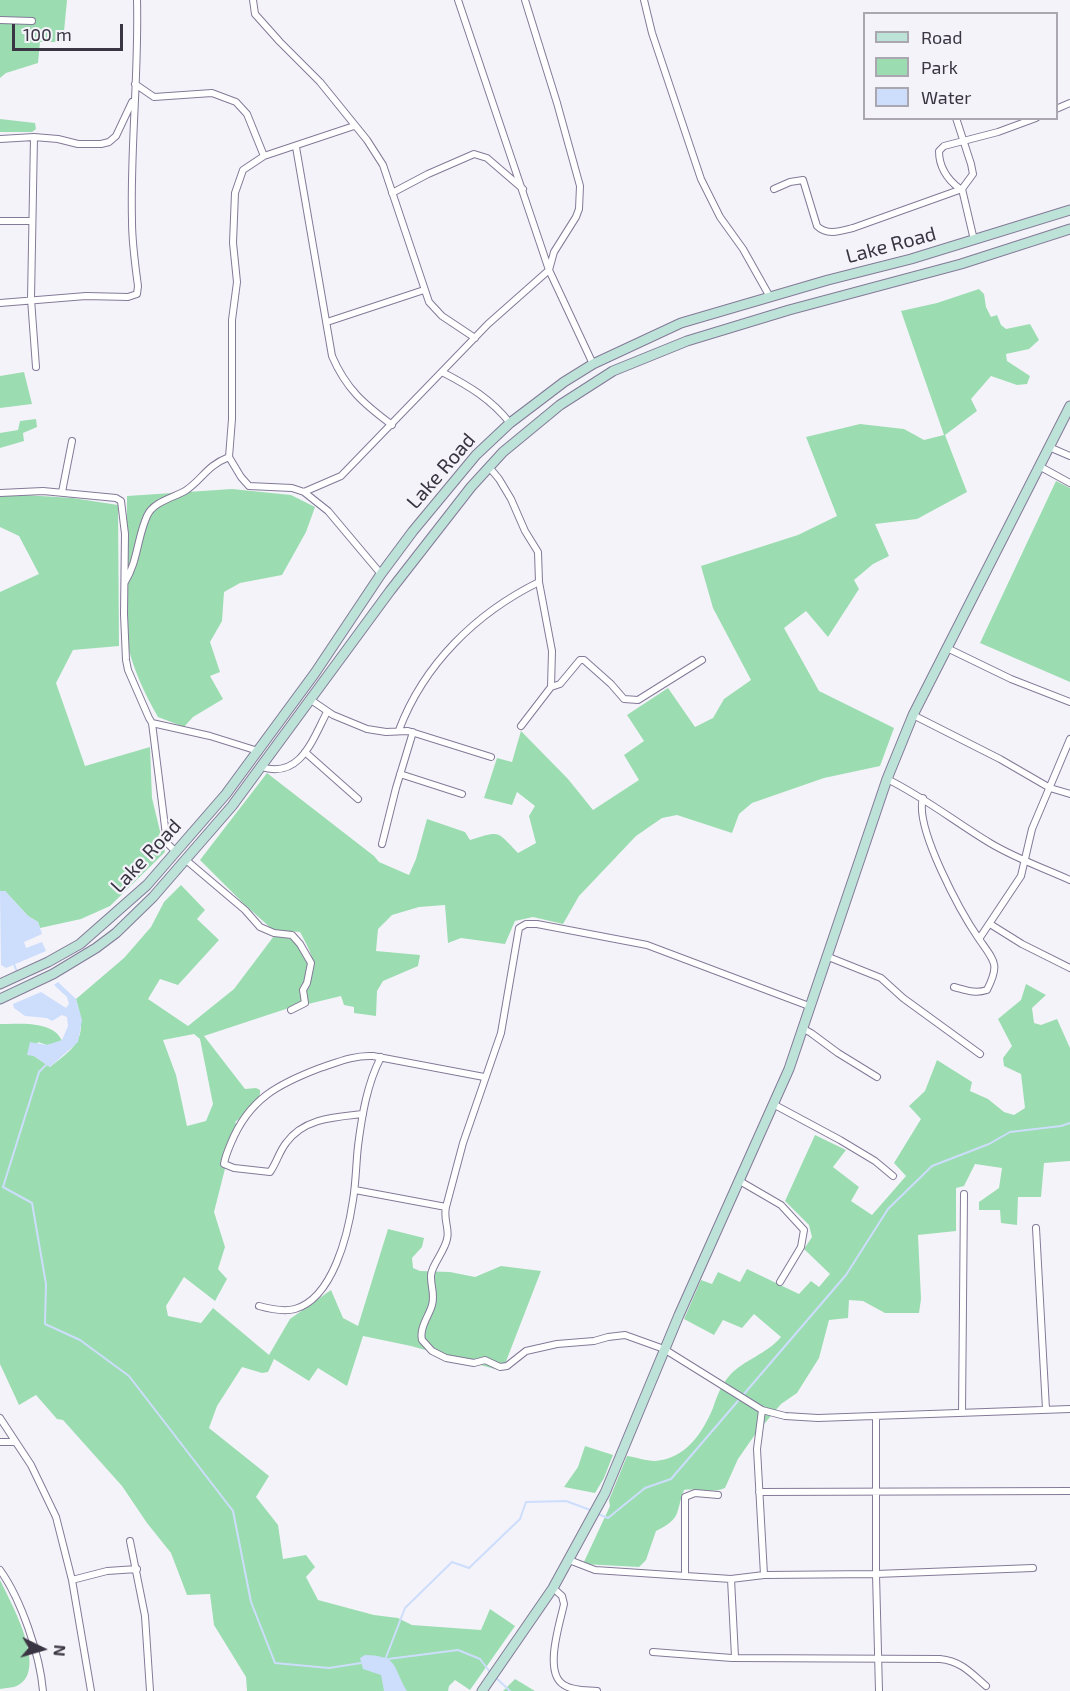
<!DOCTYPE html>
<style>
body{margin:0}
#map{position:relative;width:1070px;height:1691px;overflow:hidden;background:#f5f3fa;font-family:"Exo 2",sans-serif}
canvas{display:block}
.legend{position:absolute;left:863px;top:12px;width:195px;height:108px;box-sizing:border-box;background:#f5f3fa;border:2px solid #aaa7b0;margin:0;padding:8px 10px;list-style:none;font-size:18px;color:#393542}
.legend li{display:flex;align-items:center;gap:12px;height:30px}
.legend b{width:30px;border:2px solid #aaa7b0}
.north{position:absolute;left:12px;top:1619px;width:60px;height:60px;-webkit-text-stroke:4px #f5f3fa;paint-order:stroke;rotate:95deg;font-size:16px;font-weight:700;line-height:24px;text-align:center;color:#393542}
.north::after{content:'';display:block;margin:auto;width:21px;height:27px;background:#393542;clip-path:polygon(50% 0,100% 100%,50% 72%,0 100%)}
.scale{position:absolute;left:12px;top:24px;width:111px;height:27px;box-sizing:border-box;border:3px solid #393542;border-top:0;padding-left:8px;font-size:18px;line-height:21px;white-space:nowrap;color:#393542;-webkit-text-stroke:4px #f5f3fa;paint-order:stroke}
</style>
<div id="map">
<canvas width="1070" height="1691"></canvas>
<ul class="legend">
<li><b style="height:8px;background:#bde2d8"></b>Road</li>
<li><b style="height:16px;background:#9bddb1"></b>Park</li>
<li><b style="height:16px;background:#cdddfc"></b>Water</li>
</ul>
<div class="north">N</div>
<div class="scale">100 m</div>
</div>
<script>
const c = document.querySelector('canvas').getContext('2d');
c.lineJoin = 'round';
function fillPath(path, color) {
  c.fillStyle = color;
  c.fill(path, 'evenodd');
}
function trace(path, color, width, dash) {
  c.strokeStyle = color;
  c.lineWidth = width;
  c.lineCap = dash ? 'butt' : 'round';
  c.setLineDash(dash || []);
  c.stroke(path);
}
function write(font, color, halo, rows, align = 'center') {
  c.font = font + ' "Exo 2",sans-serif';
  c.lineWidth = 4.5;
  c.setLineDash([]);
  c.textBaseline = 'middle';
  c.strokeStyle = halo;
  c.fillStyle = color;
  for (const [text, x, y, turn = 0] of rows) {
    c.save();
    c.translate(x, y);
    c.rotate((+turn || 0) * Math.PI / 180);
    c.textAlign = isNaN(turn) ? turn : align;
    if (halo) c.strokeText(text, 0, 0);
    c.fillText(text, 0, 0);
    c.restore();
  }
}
fillPath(new Path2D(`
 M0,0H67L63,42H40L38,63L6,73L0,78Z
 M0,119L35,123L36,129L32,132H0Z
 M979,289L984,294L986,307L991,317L997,315L1001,325L1006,329L1030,324L1039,340L1029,349L1006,354L1007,361L1030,376L1027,384L1017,385L991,376L971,399L977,411L945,435L967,492L917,519L875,524L889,556L873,564L854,580L859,589L828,637L806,611L784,628L819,691L894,728L880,766L824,778L752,803L739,814L732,833L677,815L662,818L636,836L579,896L563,924L533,917L515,921L505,944L461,938L448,943L445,905L419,907L392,915L378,929L376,951L420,955L418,966L383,981L377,991L376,1016L354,1013V1007L344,1005L341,996L308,1004L305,990C321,968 311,953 300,932L273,930L243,903L200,860L267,773L374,856L379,862L409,875L416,859L427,819L465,832L470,840C500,831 496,830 518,853L536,843L529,816L535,806L517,792L512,805L484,798L497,758L512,762L521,731L568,779L593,810L639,780L624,755L644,741L627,715L668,688L695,727L713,718L724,699L751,680L713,608L701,566L798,535L837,516L806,437L860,424L904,429L924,440L944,435L901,311L937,303Z
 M24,372L32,404L0,408V376Z
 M36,419L37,427L23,433L24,441L0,448V433L18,430L20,421Z
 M1056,481L1070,488V682L980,643Z
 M232,489L291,495L315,507L306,532L282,575L240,583L224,592L222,621L210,642L220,672L210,676L223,699L193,717L184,727L158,717C144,693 132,666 126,639L127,496Z
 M24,495L73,498L118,505L119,646L73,650L56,683L85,766L150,747L152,798L165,852L110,906L81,919L40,928L38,922L28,916L5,891H0V592L39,574L19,536L0,527V496Z
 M181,885L205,910L197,919L219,940L178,985L160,979L148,999L188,1026L234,989L274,936L292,939L297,942L308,963L301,1004L204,1036L245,1089L256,1088L260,1090C261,1105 246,1114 235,1122L240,1130L229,1153L214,1212L225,1247L218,1269L227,1279L215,1301L184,1277L166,1306L168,1316L201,1323L213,1308L269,1355L290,1319L331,1290L343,1318L358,1326L388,1229L424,1238L422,1247L412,1258L413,1268L420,1271L450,1272L475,1277L501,1266L541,1271L505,1364L495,1369L411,1346L363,1336L347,1386L318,1368L309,1381L274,1359L268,1372L262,1373L242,1367L217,1406L209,1428L269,1476L256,1497L278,1525L283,1559L306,1555L315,1567L306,1577L318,1600L374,1615L398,1618L412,1625L481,1630L490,1609L515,1626L470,1690L455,1680L449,1686L448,1691H247L246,1677L214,1625L210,1594L187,1595L171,1553L147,1523L122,1486L63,1420L57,1419L36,1395L19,1405L0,1364V1024C18,1024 54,1020 62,1041L47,1045L38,1042L34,1056L50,1067C80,1044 87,1037 76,999L124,958L151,927L164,902ZM194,1034L200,1039L213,1104L206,1121L187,1126L176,1075L163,1040Z
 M1026,984L1046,995L1032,1008L1034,1023L1041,1025L1057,1019L1070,1048V1161L1044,1163L1041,1197H1018L1017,1225L1001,1223L1000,1210H979V1202L999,1188L1002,1168L975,1164L964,1186L956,1188V1231L918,1235L921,1299L919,1313H885L863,1301L849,1300L848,1318L829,1320L819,1358L797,1393L781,1404L754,1436L738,1459L725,1488C712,1494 698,1488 684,1490C675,1514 682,1518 656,1531L646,1560L639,1567L583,1564L610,1506L609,1500L627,1456C636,1457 646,1461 655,1461C685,1459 702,1434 713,1408C717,1396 721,1385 730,1375C745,1359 767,1354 781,1337L754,1314L742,1328L723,1320L714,1335L684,1319L701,1280L712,1284L718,1272L740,1282L747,1269L799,1294L811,1281L819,1287L830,1274L804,1249L812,1237L809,1225L785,1201L815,1135L846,1150L833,1167L859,1187L851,1201L872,1215L906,1176L894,1163L921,1119L909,1106L925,1091L937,1060L972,1082L970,1091L988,1099L1004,1112L1014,1115L1025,1108L1021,1074L1004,1066L1003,1058L1012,1046L998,1019L1021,1000Z
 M585,1446L613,1455L604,1478L595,1493L564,1487L578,1467Z
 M0,1580C10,1601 52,1675 14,1687C10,1688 4,1688 0,1689Z
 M515,1679L535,1691H503Z`), '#9bddb1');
fillPath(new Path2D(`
 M0,891H5L28,916L38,922L42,934L24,942L26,948L42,942L46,951L6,968L1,965Z
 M58,982L76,999L82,1020L78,1042L50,1067L34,1056L27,1055L30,1042L47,1045L62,1040L68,1026L67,1017L62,1015L52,1021L47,1018L25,1016L14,1008L13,1004L41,992L66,1008L69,1004L67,997L54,985Z
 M365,1655C400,1656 392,1667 407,1691H384L381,1675L363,1669L360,1658Z`), '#cdddfc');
trace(new Path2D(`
 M13,962L18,974
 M47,1064L39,1072L3,1187L32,1203L46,1284L45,1324L80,1340L129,1376L233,1511L251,1602L275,1663L329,1668L361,1663
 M598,1514L608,1518L645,1488L671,1479L846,1275L888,1209L932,1166L989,1144L1010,1132L1061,1126L1070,1123
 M388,1659L458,1650L480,1659L490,1672
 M385,1660L405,1608L452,1562L469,1568L520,1519L526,1502L566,1501L593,1511
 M494,1676L510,1691`), '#cdddfc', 2);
const street = new Path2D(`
 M253,0L255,14L280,42L320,82L367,140L383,165L429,302L442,316L475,338
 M458,0L549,270L593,364
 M644,0L652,33L701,179L720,217L743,249L770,297
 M0,20L32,21
 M135,84L154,97L212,93L236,102L247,114L264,156
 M1056,109L1070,103
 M354,126L264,156L243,170L235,193L233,243L237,282L232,320V419L229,457L241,477L249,486L292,488L304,492L341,476L488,324L549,270L554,252L576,217L579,209L580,186L557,103L525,0
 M34,137L31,299L36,367
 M0,139L34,137L58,139L78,144H101L109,142L116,136L132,102
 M296,147L332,356C346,389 364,404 392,425
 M774,189L790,182L803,180L817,226C827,236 841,231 853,228L962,189L973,174L971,164L956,118
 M960,189C948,180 939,167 939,151L944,146L998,132L1036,118
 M962,189L974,240
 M392,193L428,174L474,154L487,158L523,189
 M0,221H31
 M0,303L86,296L128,297L137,294L138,286C135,264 132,243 132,221C130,147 139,74 137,0
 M327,322L424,290
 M442,372C469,386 491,399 510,423
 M1049,447L1070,456
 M1039,466L1070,483
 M489,467L499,479L511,499L525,531L538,552L539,582L552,651L551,687L521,726
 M62,492L72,441
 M304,492L328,511L381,574
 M0,493L43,491L116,498L121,501L125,534L124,614L126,660L128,670L149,718L152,723L210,736L258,751
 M125,582C138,561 137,538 147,516C153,502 172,498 185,491C203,479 206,466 229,457
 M947,648L1011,679L1070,702
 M551,687L560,684L580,660H584L611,684L624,699L638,700L702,660
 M311,700L333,715L367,729L386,732L408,731L491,757
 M913,715L1000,759L1050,788L1070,794
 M152,723L167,843L175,851
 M399,730C424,664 476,613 539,582
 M305,752L358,799
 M261,767C300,779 312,741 327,712
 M400,774L462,794
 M887,779C924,797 955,822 990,843C1015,858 1043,868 1070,880
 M923,798C914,827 961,913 979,939
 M382,844L396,788L413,732
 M186,860L245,910L260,927L274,933L292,935L300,944L311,963L307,983L303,990L305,1003L291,1010
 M990,924L1022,944L1070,968
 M826,956L881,978L903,998L980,1054
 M954,987C966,990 975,994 987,990C1000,964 995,962 979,939L1021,876L1032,829L1070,739
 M809,1006L647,945L537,924H526L519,928L501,1033L463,1143L446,1207C443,1220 450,1229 447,1239C445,1251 430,1267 431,1277C431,1288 435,1294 432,1305C429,1316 419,1328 422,1340L432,1351L446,1358L474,1363L485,1360L500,1367L507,1366L526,1351L557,1344L594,1341L608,1337L625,1335L664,1349L762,1410L785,1416L818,1418L1070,1409
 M802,1028L811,1033L838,1053L877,1077
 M773,1104L840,1140L875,1161L893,1176
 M363,1114C335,1117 304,1118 286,1143C279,1152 276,1164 270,1172L234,1168L224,1164C225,1157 228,1150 231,1143C249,1099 278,1084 320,1068C338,1062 354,1055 373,1056L484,1077
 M738,1180L781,1205L804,1230L801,1247L780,1282
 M355,1190L446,1207
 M1036,1228L1046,1409
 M259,1306C270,1309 284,1312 295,1309C333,1298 348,1234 353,1200C356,1182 356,1164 358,1146C362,1115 367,1084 381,1057
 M762,1410L757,1449L764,1575
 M962,1413L964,1194
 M876,1417V1574L879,1691
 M0,1418L31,1465L56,1517L72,1580L91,1691
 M0,1442H15
 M759,1492L1070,1491
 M130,1541L145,1616L150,1691
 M569,1560L595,1570L731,1579L764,1575L876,1574L1033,1568
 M0,1570C21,1599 40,1655 43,1691
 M685,1576V1497L695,1493L718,1495
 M731,1579L735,1657
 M72,1580L107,1571L137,1569
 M553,1588L562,1596L564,1604C560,1623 543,1673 564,1685C573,1691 586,1690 597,1691
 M653,1652L732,1658L940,1659C961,1661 971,1673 986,1686`);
const secondary = new Path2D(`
 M0,984L48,962L80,944L147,885L226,794L315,673L381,574L413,531L476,455L510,423L564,382L593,364L681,323L828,280L911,259L1070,210
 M0,999L53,974L96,948L116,933L153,897L232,806L390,591L471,487L503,452L560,405L613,371L687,341L789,310L961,264L1070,229
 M482,1691L553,1588L605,1493L679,1315L789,1069L887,779L913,715L1070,406`);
trace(street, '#837a98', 8);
trace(secondary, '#837a98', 11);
trace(street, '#fff', 6);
trace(secondary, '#bde2d8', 9);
write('20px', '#393542', '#f5f3fa', [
 ["Lake Road",891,245,-15],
 ["Lake Road",441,471,-49],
 ["Lake Road",146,856,-47]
]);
</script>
